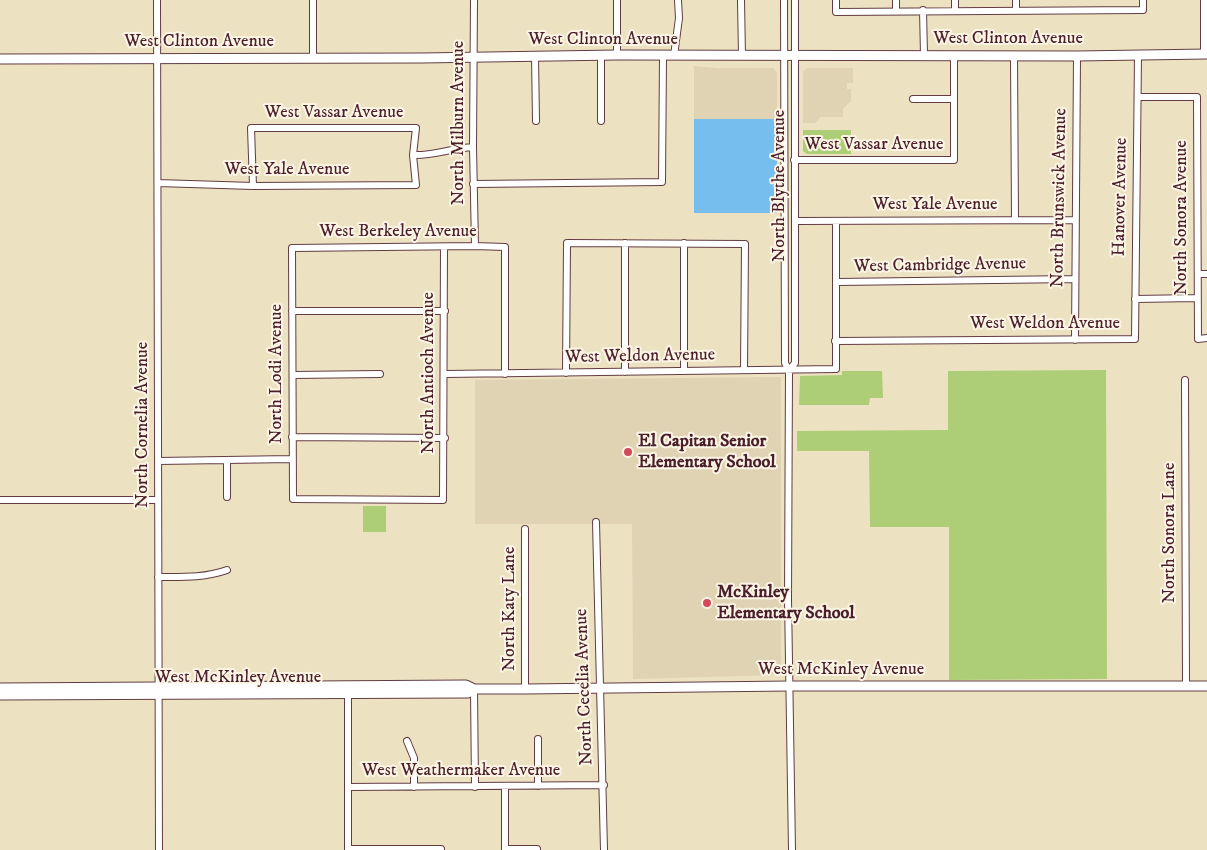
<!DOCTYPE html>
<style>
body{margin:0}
canvas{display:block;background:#ece2c2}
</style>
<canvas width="1207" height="850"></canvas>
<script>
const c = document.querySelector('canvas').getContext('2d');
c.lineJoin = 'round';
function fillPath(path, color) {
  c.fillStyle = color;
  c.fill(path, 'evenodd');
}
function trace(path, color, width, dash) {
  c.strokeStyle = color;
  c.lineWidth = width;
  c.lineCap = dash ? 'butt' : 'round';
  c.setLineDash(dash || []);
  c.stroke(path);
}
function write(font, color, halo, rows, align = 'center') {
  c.font = font + ' "IM FELL DW Pica",serif';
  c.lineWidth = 4;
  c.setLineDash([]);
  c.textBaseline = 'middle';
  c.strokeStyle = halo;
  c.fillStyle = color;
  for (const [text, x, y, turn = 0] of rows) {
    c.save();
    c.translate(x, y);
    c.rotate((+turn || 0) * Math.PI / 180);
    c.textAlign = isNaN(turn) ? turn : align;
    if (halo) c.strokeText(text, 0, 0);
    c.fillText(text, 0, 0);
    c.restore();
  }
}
fillPath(new Path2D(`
 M694,66L717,68H773L777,72V119H694Z
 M807,68H853V83H847V89H851V101L843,109V117H821L815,123H803V71Z
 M781,377V675L633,679L632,524H475V380Z`), '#dfd3b4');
fillPath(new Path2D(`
 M803,130H851V154H807L803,151Z
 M1106,370L1107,679L949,680V527H870L869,451H797V431L948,430V371Z
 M842,371H882L883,398H870L869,405H799L800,376L842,375Z
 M363,506H386V532H363Z`), '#adce76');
fillPath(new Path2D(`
 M694,119H777V213H694Z`), '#76beee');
const minor = new Path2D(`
 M157,0L159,850
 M474,0L473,147L475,246
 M617,0V55
 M741,0L742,56
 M784,0L785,363L789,370L788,599L792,850
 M836,0V12L1143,10V0
 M896,0V10
 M955,0V10
 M1016,0V10
 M1204,0V54
 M923,10L924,55
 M535,56L536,121
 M674,56L679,18L678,0
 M1014,56L1015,220
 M313,58V0
 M1138,97H1197L1198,339L1207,338
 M913,99H954
 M601,121V56
 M413,155C433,156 452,148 473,147
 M794,160H954V55
 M158,183L253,186L416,185L413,155L416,128H251L253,186
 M473,184L662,182L663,57
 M795,221L1075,220
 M625,243V372
 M684,243V370
 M444,247L443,500L293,499L292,248L475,246L505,247V374
 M1198,274H1207
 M837,282L1074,279
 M1135,299L1197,298
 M292,311H445
 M1075,340L1077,56
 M835,341L1135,339L1138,55
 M789,370L795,363V0
 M566,373L567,243L745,244L744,370
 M445,374L836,369V221
 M293,375L380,374
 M1185,380L1186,686
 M292,437L445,438
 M158,461L292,459
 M227,461V497
 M0,500H158
 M596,522L604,850
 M158,577C182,577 205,578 227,570
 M474,689L475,787
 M525,689V529
 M348,694V850
 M538,739V786
 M407,741L414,758V787
 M348,787L604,785
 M505,787V850
 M348,849H441
 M505,849H537`);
const major = new Path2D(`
 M0,59L422,58L617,55L1077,56L1207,54
 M0,688L466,685L474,689H525L790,686H1207
 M0,695L468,693L474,689`);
trace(minor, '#623c42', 8);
trace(major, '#623c42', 11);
trace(minor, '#fff', 6);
trace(major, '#fff', 9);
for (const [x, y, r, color] of [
 [628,452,5,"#d1495b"],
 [707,603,5,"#d1495b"]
]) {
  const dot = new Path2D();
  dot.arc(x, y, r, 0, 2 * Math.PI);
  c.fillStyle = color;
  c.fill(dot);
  trace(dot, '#fcf5e5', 2);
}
write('18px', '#4a1f2b', '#fcf5e5', [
 ["West Clinton Avenue",1008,39],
 ["West Clinton Avenue",603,40],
 ["West Clinton Avenue",199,42],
 ["West Vassar Avenue",334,113],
 ["North Milburn Avenue",459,123,-90],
 ["West Vassar Avenue",874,145],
 ["West Yale Avenue",287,170],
 ["North Blythe Avenue",780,186,-90],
 ["Hanover Avenue",1121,197,-89],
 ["North Brunswick Avenue",1060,198,-89],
 ["West Yale Avenue",935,205],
 ["North Sonora Avenue",1182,218,-90],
 ["West Berkeley Avenue",398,232],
 ["West Cambridge Avenue",940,266,-1],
 ["West Weldon Avenue",1045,324],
 ["West Weldon Avenue",640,357,-1],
 ["North Antioch Avenue",429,373,-90],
 ["North Lodi Avenue",277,374,-90],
 ["North Cornelia Avenue",143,425,-90],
 ["North Sonora Lane",1170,533,-90],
 ["North Katy Lane",510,609,-90],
 ["West McKinley Avenue",841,670],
 ["West McKinley Avenue",238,678],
 ["North Cecelia Avenue",585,687,-92],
 ["West Weathermaker Avenue",461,771]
]);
write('bold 18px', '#4a1f2b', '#fcf5e5', [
 ["El Capitan Senior",638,442],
 ["Elementary School",638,463],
 ["McKinley",717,593],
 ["Elementary School",717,614]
], 'left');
</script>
